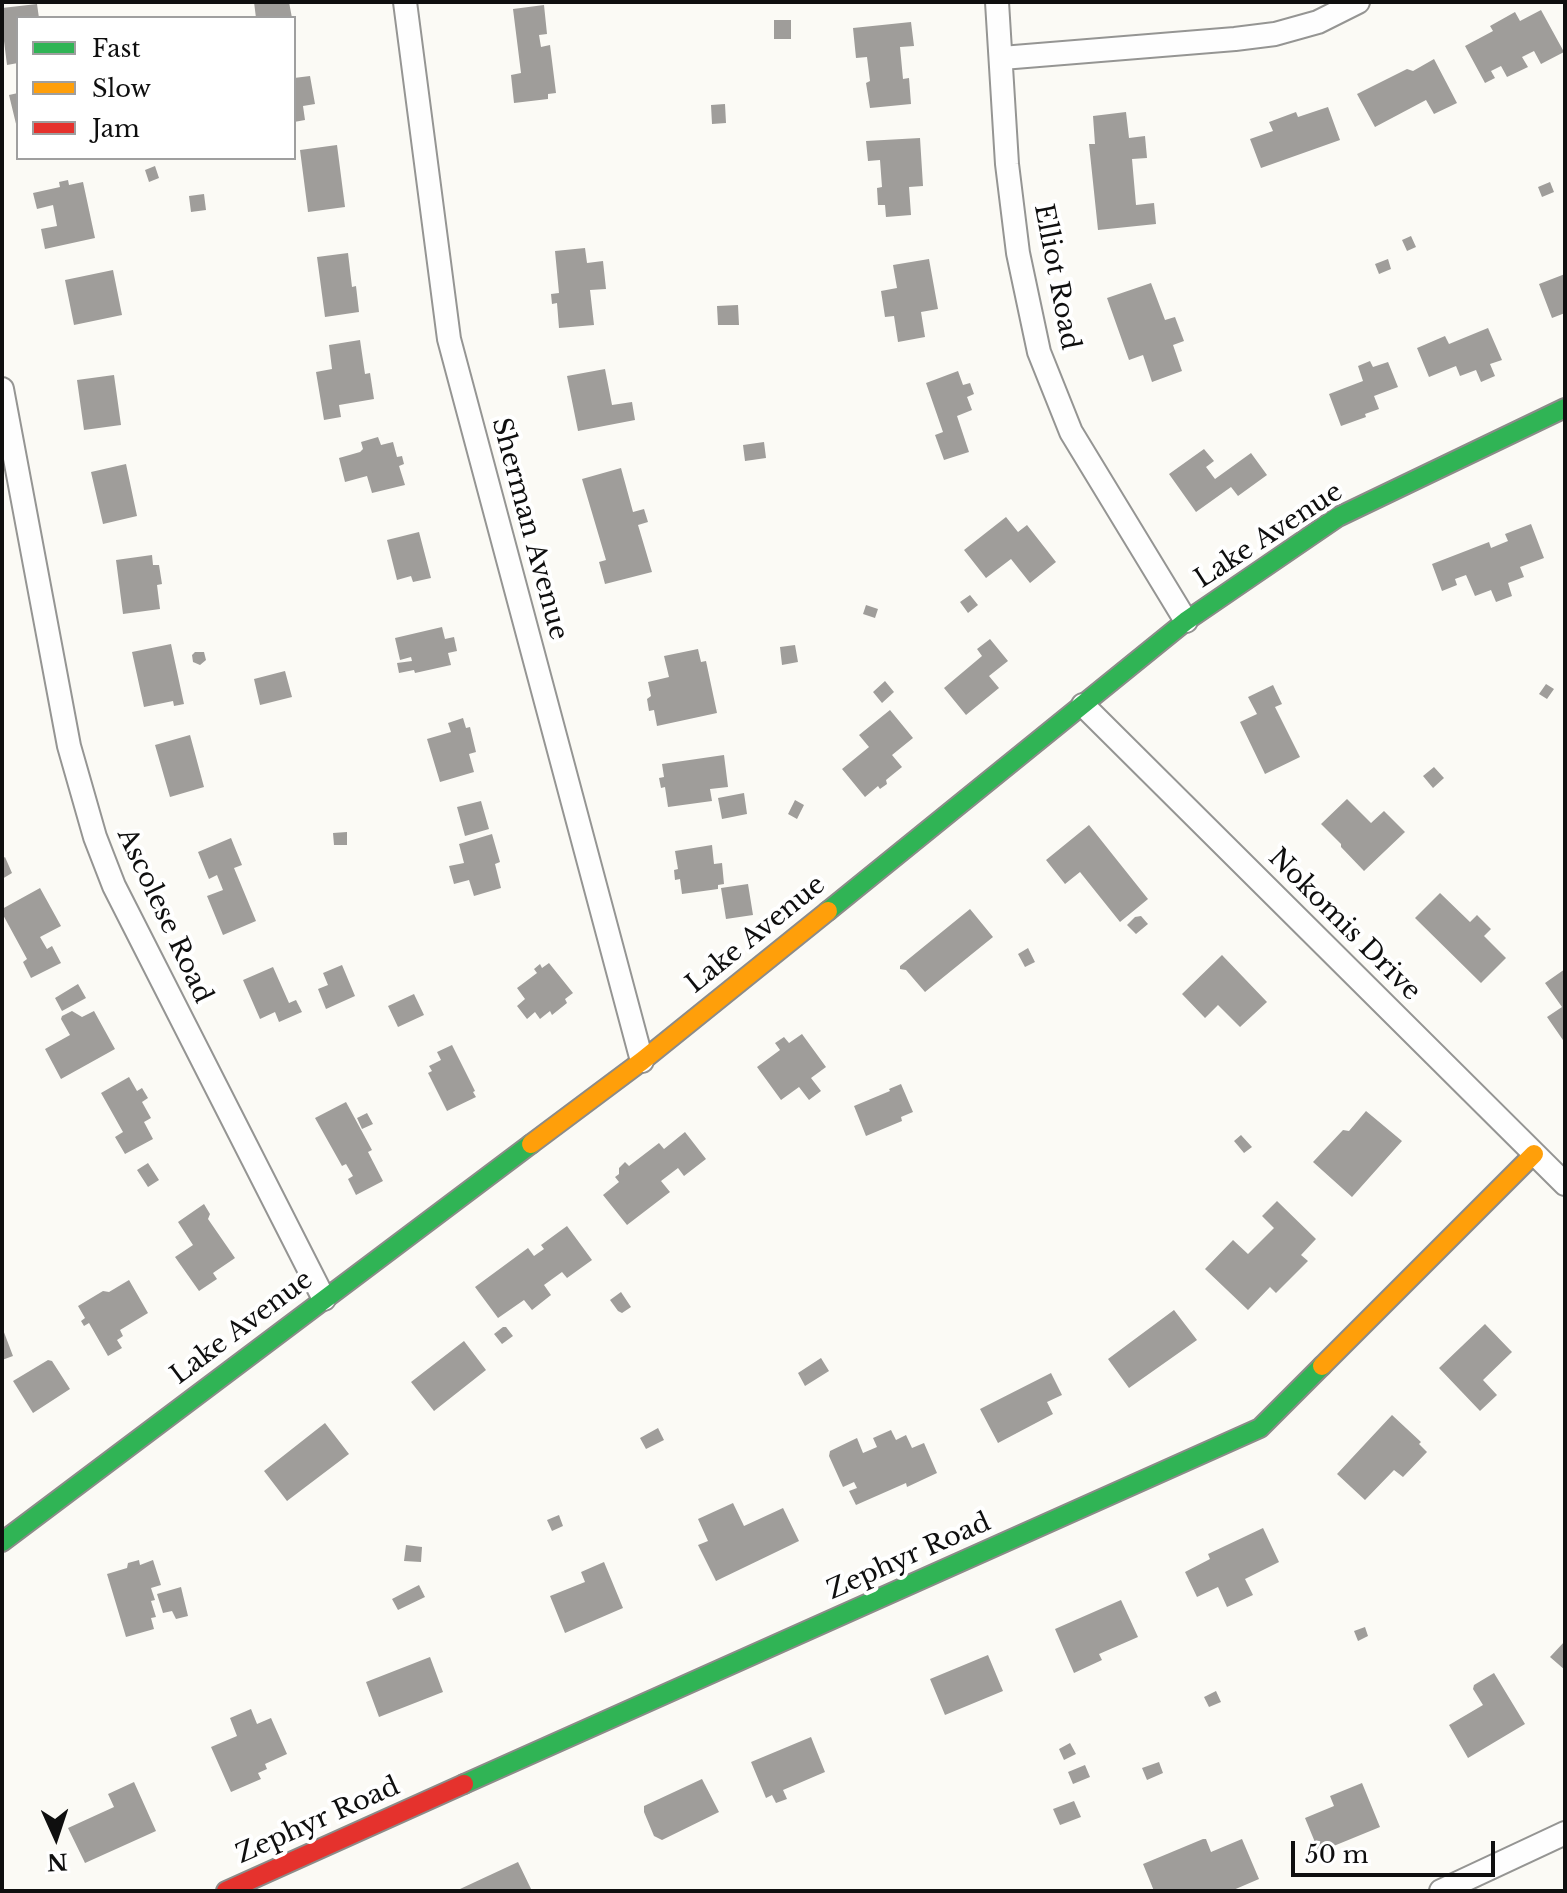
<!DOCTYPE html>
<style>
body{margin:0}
#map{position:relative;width:1567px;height:1893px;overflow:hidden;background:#fbfaf5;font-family:"Libre Baskerville",serif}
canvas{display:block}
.frame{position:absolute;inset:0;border:4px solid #0f0f0f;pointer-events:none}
.legend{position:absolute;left:16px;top:16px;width:280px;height:144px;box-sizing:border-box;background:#fff;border:2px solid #9f9f9f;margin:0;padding:10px 14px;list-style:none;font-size:24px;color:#0f0f0f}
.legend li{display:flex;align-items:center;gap:16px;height:40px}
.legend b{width:40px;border:2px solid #9f9f9f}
.north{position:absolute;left:16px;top:1797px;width:80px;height:80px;-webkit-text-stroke:6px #fff;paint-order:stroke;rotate:177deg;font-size:22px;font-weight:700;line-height:32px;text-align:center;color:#0f0f0f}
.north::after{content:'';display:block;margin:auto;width:28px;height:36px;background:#0f0f0f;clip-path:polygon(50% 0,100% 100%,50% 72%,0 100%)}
.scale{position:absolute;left:1291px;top:1841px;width:204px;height:36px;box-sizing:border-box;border:4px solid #0f0f0f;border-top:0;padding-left:10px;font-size:24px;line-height:28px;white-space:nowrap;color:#0f0f0f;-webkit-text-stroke:6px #fff;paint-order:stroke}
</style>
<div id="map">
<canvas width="1567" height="1893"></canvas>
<div class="frame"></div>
<ul class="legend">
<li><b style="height:10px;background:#30b455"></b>Fast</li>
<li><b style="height:10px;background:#ff9f0a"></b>Slow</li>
<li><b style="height:10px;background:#e5322d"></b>Jam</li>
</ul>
<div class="north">N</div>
<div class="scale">50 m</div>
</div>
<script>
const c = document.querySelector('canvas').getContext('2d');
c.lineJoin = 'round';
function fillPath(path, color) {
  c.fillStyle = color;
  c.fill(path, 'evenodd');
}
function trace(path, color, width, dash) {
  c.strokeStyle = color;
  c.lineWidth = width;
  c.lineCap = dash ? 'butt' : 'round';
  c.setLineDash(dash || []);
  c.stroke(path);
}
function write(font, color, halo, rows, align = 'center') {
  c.font = font + ' "Libre Baskerville",serif';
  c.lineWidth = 8;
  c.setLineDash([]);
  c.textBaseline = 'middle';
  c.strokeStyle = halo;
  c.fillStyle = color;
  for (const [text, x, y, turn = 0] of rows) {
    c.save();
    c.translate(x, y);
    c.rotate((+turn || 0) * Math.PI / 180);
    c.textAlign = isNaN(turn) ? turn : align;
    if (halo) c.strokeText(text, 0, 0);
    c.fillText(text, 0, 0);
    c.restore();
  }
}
fillPath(new Path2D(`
 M254,2H289L292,18H256Z
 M37,4L39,18H18V63L7,65L2,25V8Z
 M544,5L547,34L539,35L541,47L550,45L556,93L548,94V99L514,103L511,75L521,73L513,9Z
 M1541,10L1564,52L1541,64L1534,51L1522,57L1528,67L1507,77L1501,66L1491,71L1495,78L1485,83L1465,46L1493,31L1490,26L1515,12L1520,21Z
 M774,20H791V39H774Z
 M911,22L914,46L900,47L903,79L909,78L911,104L870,108L866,83L870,81L867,57L856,58L853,28Z
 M1434,59L1457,103L1434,114L1426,100L1375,127L1357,94L1407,69L1413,71Z
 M310,76L315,104L303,106L305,120L294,122V78Z
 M18,93V128H17L9,95Z
 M725,104L726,123L712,124L711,105Z
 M1328,107L1340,140L1261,168L1250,139L1273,131L1269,122L1296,112L1298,117Z
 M1126,112L1129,138L1145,136L1147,158L1132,159L1136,205L1154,203L1156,224L1098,230L1089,144H1095L1093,116Z
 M920,138L923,186L909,187L911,215L886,217L885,205H878L877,188L882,187L880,160L868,161L866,141Z
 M337,145L345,207L308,212L300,150Z
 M155,166L159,178L149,182L145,170Z
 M68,180L69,185L83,182L95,238L45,249L41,229L57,226L53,205L37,209L33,193L60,187L59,182Z
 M1550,182L1554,192L1542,197L1538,187Z
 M204,194L206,210L191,212L189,196Z
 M1411,236L1416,247L1407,251L1402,240Z
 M585,248L587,263L603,261L606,289L590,290L594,325L559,328L557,303L552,304L551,294L559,293L555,251Z
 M348,253L352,287L356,286L359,312L325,317L317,257Z
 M929,259L938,309L921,312L925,337L898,342L894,316L885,317L881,291L897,288L893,265Z
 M1388,259L1391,269L1379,274L1375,264Z
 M113,270L122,315L74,325L65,280Z
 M1565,274V313L1552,318L1539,284Z
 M1151,283L1165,320L1175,317L1184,341L1173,345L1182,371L1152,382L1143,355L1129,360L1107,298Z
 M738,305L739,325H718L717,306Z
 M1488,328L1502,360L1490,364L1495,376L1481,382L1476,370L1460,376L1456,366L1429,377L1417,348L1445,336L1449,344Z
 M360,340L365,374L370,373L374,399L339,405L341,417L324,420L316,372L332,369L329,345Z
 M1370,361L1373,367L1388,362L1398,387L1374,396L1379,409L1365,414L1366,417L1341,426L1329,394L1363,381L1358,366Z
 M605,369L612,405L632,402L635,420L578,431L567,376Z
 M958,371L963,385L970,383L974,394L967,397L972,410L957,416L969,452L944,460L935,435L943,432L926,383Z
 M114,375L121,425L84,430L77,380Z
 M378,437L381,445L393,442L397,457L402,456L404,464L399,466L405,485L372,493L367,476L345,482L339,458L360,452L363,449L361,442Z
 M764,442L766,458L745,461L743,445Z
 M1204,449L1214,461L1206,467L1215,479L1251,453L1267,475L1238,496L1231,487L1196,512L1169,474Z
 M126,464L137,516L103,524L91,472Z
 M621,468L633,512L644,509L648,522L638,525L652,572L605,584L599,562L606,560L582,479Z
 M1006,517L1018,532L1027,525L1056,562L1030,583L1011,559L986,578L964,550Z
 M1531,524L1544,558L1520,567L1524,577L1508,583L1512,596L1496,602L1491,590L1475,596L1466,575L1455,579L1457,585L1442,591L1432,564L1489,542L1491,548L1508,541L1505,534Z
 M419,532L431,578L413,582L411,576L397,580L387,540Z
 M152,555L153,565H159L162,584L157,585L160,609L123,614L116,560Z
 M970,595L978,605L968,613L960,602Z
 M866,605L878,609L875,618L863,614Z
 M442,627L445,639L454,637L457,651L448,653L451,665L415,673L414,670L399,673L397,663L412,661L411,657L400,660L395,638Z
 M990,639L1008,661L989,676L999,688L966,715L944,688L982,656L977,649Z
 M171,644L184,704L174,706L173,701L144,707L132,652Z
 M795,645L798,662L782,665L780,647Z
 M698,649L701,662L706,661L717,713L657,726L654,710L649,711L647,699L651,696L648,682L669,677L664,656Z
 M195,652H204L206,660L200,665L193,662L192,655Z
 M285,671L292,697L260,705L254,679Z
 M885,681L894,692L882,703L873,692Z
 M1546,684L1554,689L1547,699L1539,694Z
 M1273,685L1282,704L1275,707L1300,757L1265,774L1240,722L1257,714L1248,697Z
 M890,710L913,738L892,755L902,767L886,780L887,784L880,789L878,786L865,797L842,769L869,747L859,735Z
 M463,718L466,728L470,727L476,752L469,754L474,772L440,782L427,739L451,732L448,723Z
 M190,735L204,787L170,797L155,745Z
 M724,755L728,787L710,789L712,801L668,807L665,787L661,788L659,778L664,777L662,764Z
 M1434,767L1444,778L1433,788L1423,776Z
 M744,793L747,814L722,819L718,798Z
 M1347,799L1371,823L1384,811L1405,832L1364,871L1341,847V844L1321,824Z
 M795,800L804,805L797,819L788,814Z
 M481,801L489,829L465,836L457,807Z
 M1089,825L1148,899L1120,922L1080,872L1065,884L1046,860Z
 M347,832V845H334L333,833Z
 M492,834L500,862L495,864L501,888L474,896L469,880L454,884L449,866L464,863L459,844Z
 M231,838L242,865L234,868L256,921L223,935L207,896L223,890L217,875L209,879L198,852Z
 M712,845L714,864L722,863L724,884L718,885V889L682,894L680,879L675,880L674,870L678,869L675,851Z
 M5,857L12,873L2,879V859Z
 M748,884L753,915L726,919L721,888Z
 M40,888L61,926L40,937L47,949L52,946L61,963L31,978L23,962L27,959L2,913V909Z
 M1440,893L1470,922L1477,915L1491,929L1484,936L1506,958L1481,983L1415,918Z
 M970,909L993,937L925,992L906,970L900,969V966Z
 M1141,916L1148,924L1136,934L1127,925L1135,917Z
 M1028,948L1035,962L1025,967L1018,954Z
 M1222,955L1267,1002L1240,1027L1218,1005L1205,1018L1182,994Z
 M549,963L573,993L565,999L567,1003L552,1015L550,1011L540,1019L535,1012L527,1019L517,1006L525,999L517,988L537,973L534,969L540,964L542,968Z
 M342,965L355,996L326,1009L318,989L328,985L323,973Z
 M273,967L289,1003L296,1000L302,1012L279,1022L275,1012L260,1019L243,980Z
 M1565,969V1043L1547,1017L1562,1007L1545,983Z
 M78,984L86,998L62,1011L55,998Z
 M414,994L424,1015L398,1027L388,1006Z
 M72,1011L82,1017L94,1011L115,1049L61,1079L45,1049L70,1035L61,1019L62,1016Z
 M802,1034L826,1067L811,1078L821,1091L809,1100L799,1087L781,1100L757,1067L780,1050L775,1043L784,1037L789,1043Z
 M452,1045L475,1091L473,1092L476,1097L447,1111L428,1073L432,1071L429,1066L441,1060L437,1052Z
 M129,1077L137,1091L142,1088L148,1098L142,1102L151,1118L144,1122L153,1139L125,1154L115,1137L123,1132L101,1093Z
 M901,1084L913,1112L901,1117L902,1121L866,1136L854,1106L890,1091L889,1089Z
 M346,1102L372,1150L368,1152L383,1181L356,1195L348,1179L353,1176L346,1164L342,1166L315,1118Z
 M1366,1111L1402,1141L1352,1197L1313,1162L1343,1130L1349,1131Z
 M367,1113L373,1124L362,1129L357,1118Z
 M685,1132L706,1159L684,1176L678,1168L661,1181L670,1192L627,1225L603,1195L619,1182L615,1177L619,1174V1168L625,1162L629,1166L659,1143L664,1149Z
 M1241,1135L1252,1147L1244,1153L1234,1141Z
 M148,1163L159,1180L148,1187L137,1170Z
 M1277,1201L1316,1239L1301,1255L1308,1261L1276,1293L1270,1287L1248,1310L1205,1269L1233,1240L1248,1254L1274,1228L1262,1216Z
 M204,1204L210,1214L208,1219L235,1258L213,1273L217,1279L199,1291L175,1257L193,1245L178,1222Z
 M567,1226L592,1260L567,1278L562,1272L544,1285L551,1295L532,1310L524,1300L498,1318L475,1287L528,1248L534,1256L544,1249L541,1245Z
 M129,1280L148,1313L120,1330L123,1336L117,1340L122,1348L108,1356L89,1323L84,1326L81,1321L85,1318L78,1306L103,1291L109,1292Z
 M621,1292L631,1307L622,1313L618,1311L610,1300Z
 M1174,1310L1197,1340L1129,1388L1108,1359Z
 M1485,1324L1512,1352L1483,1380L1497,1395L1480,1411L1439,1368Z
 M2,1327L13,1356L2,1360Z
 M503,1327H506L513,1336L502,1344L494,1334Z
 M464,1341L486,1370L434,1411L411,1382Z
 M821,1358L829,1371L805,1386L798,1373Z
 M48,1360L52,1361L70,1389L33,1413L13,1381Z
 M1051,1373L1062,1395L1047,1402L1053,1414L998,1443L980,1409Z
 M1392,1415L1421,1442L1419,1444L1427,1452L1403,1477L1394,1470L1365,1500L1337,1474Z
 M325,1423L349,1454L287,1501L264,1471Z
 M658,1428L664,1440L646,1449L640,1438Z
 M891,1430L896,1440L906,1435L912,1448L924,1443L937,1473L907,1487L906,1483L856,1505L849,1491L857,1488L854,1482L843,1487L829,1456L830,1451L857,1438L863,1453L877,1447L873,1438Z
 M733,1503L744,1526L783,1508L799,1541L716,1581L698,1545L708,1541L698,1519Z
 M559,1515L563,1526L552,1531L547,1520Z
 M1263,1528L1279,1562L1245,1579L1253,1595L1227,1607L1218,1587L1197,1597L1185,1572L1210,1559L1208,1554Z
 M406,1545L422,1547L421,1562L404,1561Z
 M139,1560L140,1565L153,1560L161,1585L151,1588L155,1600L151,1601L156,1617L151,1618L154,1629L126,1637L107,1574L127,1568L128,1563Z
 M604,1562L623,1608L565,1633L550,1596L585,1582L581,1572Z
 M419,1585L425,1597L398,1610L392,1599Z
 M181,1587L188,1616L176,1619L172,1611L163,1613L157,1594Z
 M1121,1600L1138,1637L1099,1654L1102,1660L1074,1673L1055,1629Z
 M1365,1627L1368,1636L1358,1641L1354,1631Z
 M1565,1641V1670L1550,1657Z
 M988,1655L1003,1691L945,1715L930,1679Z
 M430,1657L443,1692L379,1717L366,1682Z
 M1494,1673L1525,1724L1468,1758L1449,1725L1483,1705L1473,1689L1474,1685Z
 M1216,1691L1221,1702L1209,1707L1204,1697Z
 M251,1709L257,1724L271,1718L287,1754L265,1764L267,1769L258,1773L261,1779L231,1792L211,1747L237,1736L230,1718Z
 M811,1737L825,1772L783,1790L787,1799L776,1803L772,1795L766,1798L751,1762Z
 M1070,1743L1076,1754L1064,1760L1059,1749Z
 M1159,1762L1163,1773L1147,1780L1142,1768Z
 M1085,1765L1090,1777L1073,1784L1068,1772Z
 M702,1779L719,1812L662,1840L654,1836L644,1812V1806Z
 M134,1782L156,1831L85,1863L68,1828L114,1807L108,1794Z
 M1362,1783L1380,1827L1319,1852L1305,1818L1334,1806L1330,1796Z
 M1074,1801L1081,1817L1060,1825L1053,1809Z
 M1203,1839H1206L1211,1852L1242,1839L1259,1879L1231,1891H1154L1143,1864Z
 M518,1862L532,1891H461L460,1889Z`), '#9f9d9a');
const street = new Path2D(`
 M405,2L449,339L642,1061
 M997,2L1007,164L1018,253L1039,352L1071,432L1186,621
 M1002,58L1235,39L1275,34L1318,22L1358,2
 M2,389L69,746L95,837L114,886L324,1299
 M1083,705L1565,1184
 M1441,1891L1565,1833`);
const fast = new Path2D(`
 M828,911L1186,621L1338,517L1565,408
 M2,1542L531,1144
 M464,1784L1260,1428L1322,1366`);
const slow = new Path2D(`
 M531,1144L642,1061L828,911
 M1322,1366L1534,1154`);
const jam = new Path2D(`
 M226,1891L464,1784`);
trace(street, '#959593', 26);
trace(fast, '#8c8b89', 22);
trace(slow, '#8c8b89', 22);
trace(jam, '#8c8b89', 22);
trace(street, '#fefefe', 22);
trace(fast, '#30b455', 18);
trace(slow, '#ff9f0a', 18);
trace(jam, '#e5322d', 18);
write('26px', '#0f0f0f', '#fff', [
 ["Elliot Road",1056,277,79],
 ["Sherman Avenue",529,529,75],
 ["Lake Avenue",1269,536,-33],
 ["Ascolese Road",164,916,65],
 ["Nokomis Drive",1344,925,45],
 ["Lake Avenue",756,935,-39],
 ["Lake Avenue",242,1328,-37],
 ["Zephyr Road",909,1557,-24],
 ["Zephyr Road",318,1821,-24]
]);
</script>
